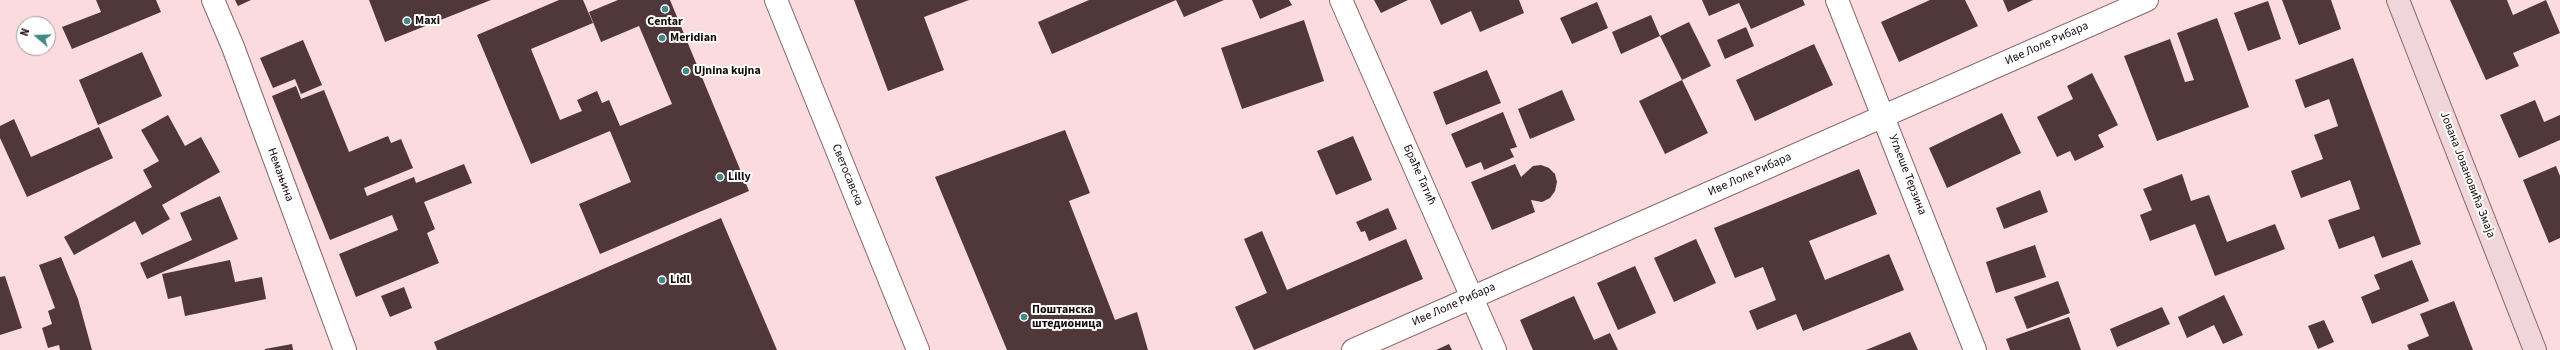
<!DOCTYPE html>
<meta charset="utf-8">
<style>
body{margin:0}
#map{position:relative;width:2560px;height:350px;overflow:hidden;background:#fcdbde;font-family:"Source Sans 3",sans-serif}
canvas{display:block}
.north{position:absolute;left:16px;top:16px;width:40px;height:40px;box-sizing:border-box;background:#fff;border:1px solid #a19d9e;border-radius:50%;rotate:289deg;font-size:11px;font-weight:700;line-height:16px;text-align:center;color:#150b0c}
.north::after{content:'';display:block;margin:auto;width:14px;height:18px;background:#428986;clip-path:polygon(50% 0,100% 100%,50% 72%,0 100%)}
</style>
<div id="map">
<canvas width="2560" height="350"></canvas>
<div class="north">N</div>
</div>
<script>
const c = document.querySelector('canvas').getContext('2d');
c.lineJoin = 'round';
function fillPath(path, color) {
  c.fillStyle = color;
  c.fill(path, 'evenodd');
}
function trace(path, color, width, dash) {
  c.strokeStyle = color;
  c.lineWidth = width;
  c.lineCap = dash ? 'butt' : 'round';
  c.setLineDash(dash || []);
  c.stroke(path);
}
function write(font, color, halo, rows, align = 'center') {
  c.font = font + ' "Source Sans 3",sans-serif';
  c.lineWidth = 4;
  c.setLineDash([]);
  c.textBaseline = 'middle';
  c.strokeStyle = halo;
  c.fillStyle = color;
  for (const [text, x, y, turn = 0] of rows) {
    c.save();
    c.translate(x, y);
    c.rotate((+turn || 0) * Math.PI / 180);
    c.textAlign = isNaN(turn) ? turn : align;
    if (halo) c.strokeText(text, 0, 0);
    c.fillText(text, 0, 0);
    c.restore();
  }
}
fillPath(new Path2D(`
 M96,0H156L161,12L72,49L62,27L101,12Z
 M235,0H251L238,6Z
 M369,0H491L385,42Z
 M559,0H583L593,23L531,49L560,120L582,111L577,100L597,91L602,103L609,100L620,126L672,104L639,26L601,42L589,12L618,0H670L749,191L600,254L579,204L631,182L610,131L531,164L477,35Z
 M854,0H969L924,17L944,70L888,91Z
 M1089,0H1176L1052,54L1038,22Z
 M1176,0H1224L1184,17Z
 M1252,0H1289L1292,5L1260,19Z
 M1374,0H1408L1381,13Z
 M1430,0H1519L1524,13L1480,32L1471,11L1441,25Z
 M1702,0H1803L1805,5L1751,29L1739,3L1709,16Z
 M1930,0H1965L1978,26L1899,62L1881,22Z
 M2003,0H2033L2008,12Z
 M2282,0H2331L2341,29L2299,45Z
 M2450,0H2507L2513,15L2546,0L2560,33L2513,53L2519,66L2486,80Z
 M2268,1L2281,39L2248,51L2234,13Z
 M1597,2L1608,28L1572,44L1560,18Z
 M1651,15L1660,36L1621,54L1612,32Z
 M2217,18L2249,107L2157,141L2124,56L2170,39L2185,82L2194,80L2177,33Z
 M1304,20L1324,81L1242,109L1221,48Z
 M1689,22L1711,66L1682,80L1660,36Z
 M1746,27L1754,46L1725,59L1717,40Z
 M303,40L322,85L301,94L295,79L273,88L260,58Z
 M1814,44L1833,85L1755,121L1736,80Z
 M142,52L162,96L98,125L79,80Z
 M2353,58L2421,244L2382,258L2374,236L2339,249L2328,220L2360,209L2350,180L2301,198L2291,171L2323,159L2314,135L2338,126L2329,99L2305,108L2295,80Z
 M1487,70L1501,103L1446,125L1433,92Z
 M2092,73L2118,125L2098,135L2104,147L2075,161L2070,151L2057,157L2037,117L2073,99L2067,86Z
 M1682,80L1708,133L1665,154L1639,101Z
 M296,86L301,99L324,90L349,152L388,136L391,143L401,139L413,168L364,188L367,196L414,177L416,183L464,164L472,183L424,202L435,229L427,233L439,263L356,297L339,254L398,230L392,215L330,240L272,96Z
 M1562,90L1575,120L1530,139L1518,109Z
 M2535,100L2544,122L2560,115V140L2519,158L2500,115Z
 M1503,112L1517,147L1510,149L1514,157L1484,170L1481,162L1466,168L1451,134Z
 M2002,113L2021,153L1947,188L1929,148Z
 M168,115L185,146L201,137L220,172L162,205L170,219L142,235L135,221L74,255L64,237L152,187L143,170L159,161L141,130Z
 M14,119L31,157L99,127L113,158L27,197L0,138V126Z
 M1065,130L1090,193L1069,201L1115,320L1137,312L1148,350H1007L935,177Z
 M1353,136L1372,180L1336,195L1317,151Z
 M1515,164L1521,177L1533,166L1541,165L1549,168L1555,174L1557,182L1555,191L1550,198L1542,202L1531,200L1535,212L1492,230L1471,182Z
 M2556,166L2560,176V238L2549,243L2523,180Z
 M1859,169L1877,214L1809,241L1825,280L1889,254L1904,290L1803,331L1796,314L1757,330L1749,311L1776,300L1763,267L1735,278L1714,228Z
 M2182,174L2191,201L2209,195L2227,242L2275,224L2285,249L2215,276L2195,224L2150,241L2140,215L2152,210L2143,189Z
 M2040,190L2048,212L2004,229L1996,208Z
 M220,196L238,239L147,279L140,263L192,240L180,213Z
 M1388,208L1397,229L1369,241L1365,231L1361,232L1356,222Z
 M721,218L777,350H437L434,342Z
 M1262,231L1287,290L1406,239L1423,279L1254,350L1235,307L1267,293L1244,239Z
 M1696,239L1716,283L1674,302L1654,258Z
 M2035,245L2046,277L1996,293L1986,262Z
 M61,257L78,299L92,350H60L59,345L48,348L42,328L52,324L48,311L55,308L39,265Z
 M230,260L235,282L262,277L266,299L185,316L181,296L168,299L162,274Z
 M2412,260L2429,301L2372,324L2361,297L2380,289L2374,275Z
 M1635,266L1656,313L1618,330L1597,283Z
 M5,276L22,328L0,335V277Z
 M2058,281L2070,313L2027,329L2014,297Z
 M404,287L412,308L390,317L381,296Z
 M2224,295L2243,335L2223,344L2214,325L2187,338L2178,317Z
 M1574,296L1594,340L1610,333L1618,350H1533L1520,320Z
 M2454,301L2473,350H2409L2407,345L2429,336L2420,314Z
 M2162,307L2170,324L2117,347L2110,329Z
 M2069,317L2081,350H2010L2006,339Z
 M2324,320L2334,342L2318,349L2308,326Z
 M1910,332L1918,350H1866Z
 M292,344L293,350H265V349Z
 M1449,344L1452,350H1436Z`), '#503739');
const minor = new Path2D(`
 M213,0L233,47L345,350
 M776,0L918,350
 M1341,0L1495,350
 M1837,0L1975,350`);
const tertiary = new Path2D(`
 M1353,350L2147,0`);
const secondary = new Path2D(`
 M2398,0L2535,350`);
trace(minor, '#84676a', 24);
trace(tertiary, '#84676a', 24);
trace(secondary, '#84676a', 24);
trace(minor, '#fff', 22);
trace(tertiary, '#fff', 22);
trace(secondary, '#f0d6da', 22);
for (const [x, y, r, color] of [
 [665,9,4,"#428986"],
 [407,21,4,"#428986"],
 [662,38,4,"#428986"],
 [686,71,4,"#428986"],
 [720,177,4,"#428986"],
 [662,280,4,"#428986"],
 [1024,317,4,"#428986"]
]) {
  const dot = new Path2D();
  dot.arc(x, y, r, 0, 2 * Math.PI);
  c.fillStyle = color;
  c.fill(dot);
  trace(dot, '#fff', 1.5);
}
write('bold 12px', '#150b0c', '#fff', [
 ["Maxi",415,21],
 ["Centar",665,22,"center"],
 ["Meridian",670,38],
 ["Ujnina kujna",694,71],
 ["Lilly",728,177],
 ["Lidl",670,280],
 ["Поштанска",1032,310],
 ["штедионица",1032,324]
], 'left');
write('12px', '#150b0c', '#fff', [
 ["Иве Лоле Рибара",2047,44,-24],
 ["Немањина",280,175,70],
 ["Светосавска",847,175,68],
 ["Браће Татић",1419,175,66],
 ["Иве Лоле Рибара",1750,175,-24],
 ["Угљеше Терзина",1907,175,69],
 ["Јована Јовановића Змаја",2467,175,69],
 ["Иве Лоле Рибара",1454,305,-24]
]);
</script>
